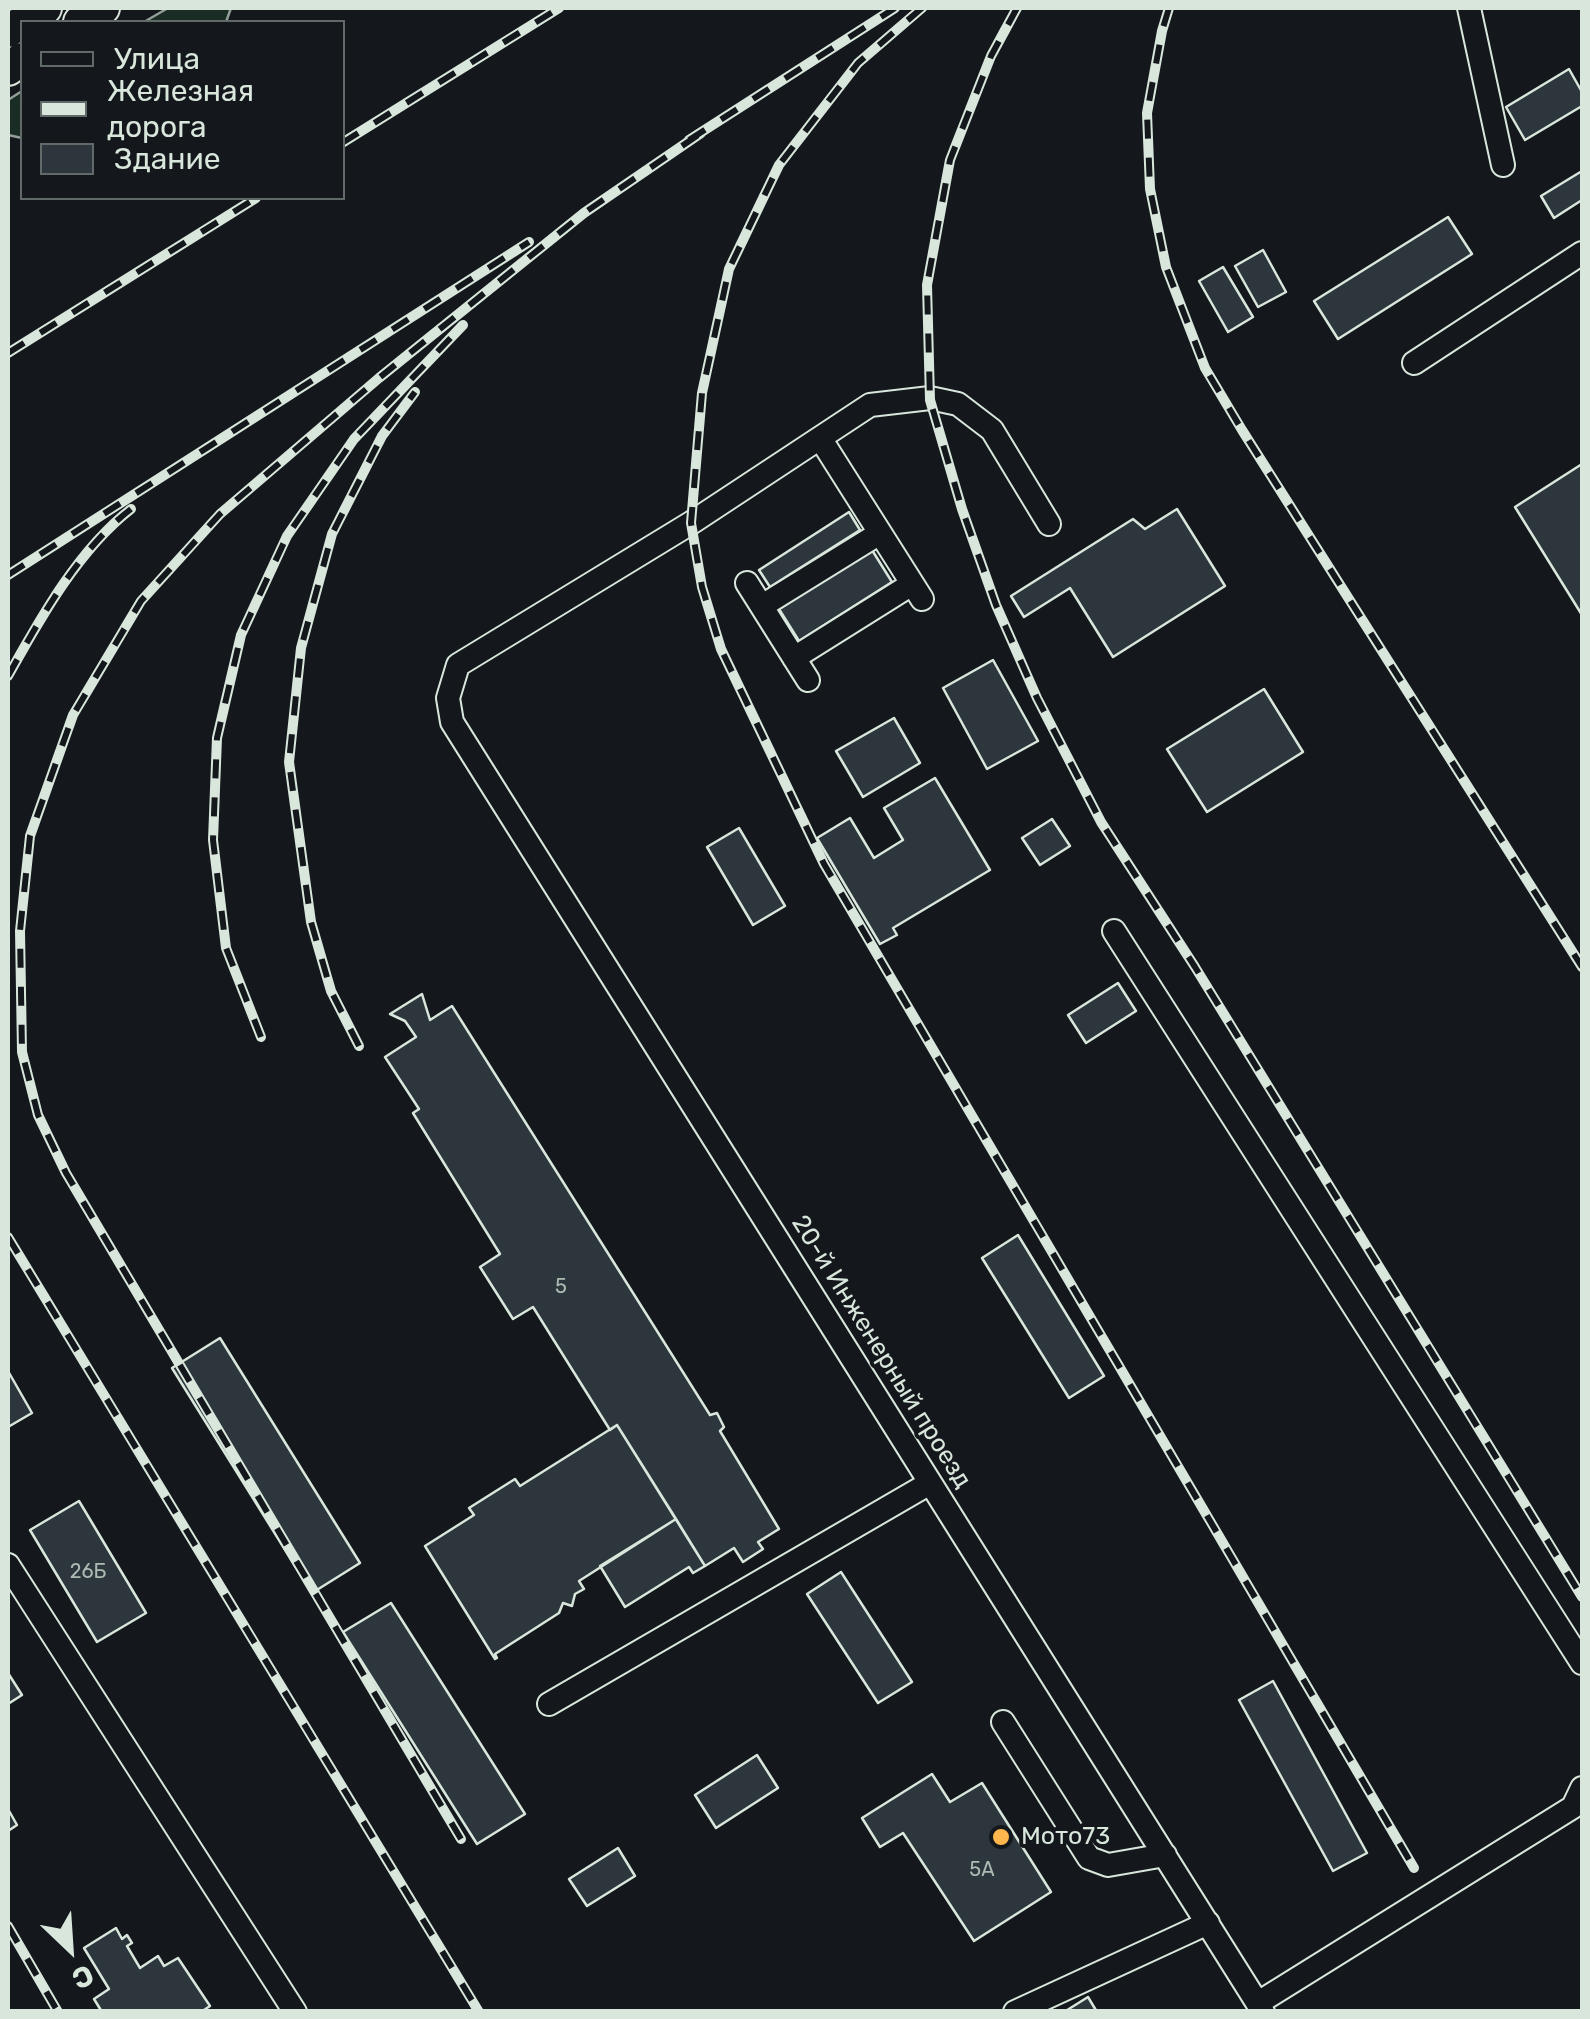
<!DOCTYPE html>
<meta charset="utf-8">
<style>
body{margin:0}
#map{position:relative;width:1590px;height:2019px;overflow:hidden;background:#14181c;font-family:Rubik,sans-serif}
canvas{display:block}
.frame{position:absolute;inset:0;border:10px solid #d8e6dc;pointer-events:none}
.legend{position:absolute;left:20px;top:20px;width:325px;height:180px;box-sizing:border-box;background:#14181c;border:2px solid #626a69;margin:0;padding:12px 18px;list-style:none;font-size:30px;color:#d8e6dc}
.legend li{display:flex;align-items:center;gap:20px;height:50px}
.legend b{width:50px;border:2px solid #626a69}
.north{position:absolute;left:20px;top:1899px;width:100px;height:100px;-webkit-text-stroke:8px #14181c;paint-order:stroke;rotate:155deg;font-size:28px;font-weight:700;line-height:40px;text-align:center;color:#d8e6dc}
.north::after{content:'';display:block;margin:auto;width:35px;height:45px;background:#d8e6dc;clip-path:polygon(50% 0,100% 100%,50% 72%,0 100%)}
</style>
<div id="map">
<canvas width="1590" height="2019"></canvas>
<div class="frame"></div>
<ul class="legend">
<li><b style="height:12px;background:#14181c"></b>Улица</li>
<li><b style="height:12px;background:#d8e6dc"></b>Железная дорога</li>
<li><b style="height:28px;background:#2c363c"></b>Здание</li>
</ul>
<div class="north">С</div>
</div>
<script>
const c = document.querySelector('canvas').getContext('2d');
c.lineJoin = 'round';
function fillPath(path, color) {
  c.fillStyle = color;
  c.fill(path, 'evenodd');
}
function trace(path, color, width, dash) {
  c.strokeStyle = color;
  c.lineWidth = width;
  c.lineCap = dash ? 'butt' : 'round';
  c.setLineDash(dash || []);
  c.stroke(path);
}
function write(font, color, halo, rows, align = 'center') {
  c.font = font + ' Rubik,sans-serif';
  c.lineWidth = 8;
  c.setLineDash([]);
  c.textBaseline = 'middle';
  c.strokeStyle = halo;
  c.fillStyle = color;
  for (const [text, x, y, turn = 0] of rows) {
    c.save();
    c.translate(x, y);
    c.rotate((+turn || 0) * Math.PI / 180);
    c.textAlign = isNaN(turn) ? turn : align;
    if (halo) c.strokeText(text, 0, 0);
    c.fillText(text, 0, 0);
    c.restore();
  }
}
const green = new Path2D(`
 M168,8H231L226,22H144Z
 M22,91V138L8,135V100Z`);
fillPath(green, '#1a2d24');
trace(green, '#939e99', 2.5);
const building = new Path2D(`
 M1569,69L1582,92V106L1525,140L1506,107Z
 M1582,171V200L1554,218L1541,196Z
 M1448,217L1472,254L1338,339L1314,301Z
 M1263,250L1286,292L1258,307L1235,266Z
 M1223,267L1253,317L1228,332L1199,281Z
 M1582,464V615L1515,507Z
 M1177,509L1225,586L1113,657L1070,588L1024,617L1011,596L1133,519L1145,529Z
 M849,512L860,530L770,587L759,570Z
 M872,550L892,582L799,641L779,609Z
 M993,660L1038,741L987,769L943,688Z
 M1264,689L1303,752L1207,812L1167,749Z
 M894,718L920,763L863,797L836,751Z
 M935,778L990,870L893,928L897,935L880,944L817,838L850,818L874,858L903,840L884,808Z
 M1052,819L1070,846L1040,865L1022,838Z
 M739,828L785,906L753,925L707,847Z
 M1118,983L1136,1011L1086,1043L1068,1015Z
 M422,994L430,1020L452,1006L710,1415L717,1413L724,1427L720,1431L779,1529L758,1542L763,1549L743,1562L734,1548L705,1566L617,1425L610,1430L533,1307L513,1319L480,1267L500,1254L413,1113L419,1109L385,1057L416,1037L405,1021L390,1014Z
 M1018,1235L1104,1376L1069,1398L982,1258Z
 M220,1338L360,1563L312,1593L172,1368Z
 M8,1371L32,1413L8,1427Z
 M617,1425L676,1519L579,1581L584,1589L575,1594L572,1606L563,1603L559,1613L495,1654L497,1658L495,1659L425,1546L474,1515L469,1508L515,1479L520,1486Z
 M79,1501L146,1613L97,1642L30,1530Z
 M676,1519L705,1566L693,1573L689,1567L625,1607L600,1566Z
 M841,1572L912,1682L878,1703L807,1594Z
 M391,1603L525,1814L477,1844L343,1632Z
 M8,1673L22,1695L8,1704Z
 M1273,1681L1367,1853L1333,1871L1239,1700Z
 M757,1755L778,1788L716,1828L695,1795Z
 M932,1774L950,1802L982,1783L1051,1892L974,1941L903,1833L880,1847L862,1818Z
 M8,1809L17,1825L8,1831Z
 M618,1848L635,1876L587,1906L569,1879Z
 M116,1928L122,1939L127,1935L132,1943L127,1946L140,1968L158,1956L164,1966L178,1958L210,2006L201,2012H102L94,1999L109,1989L84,1948Z
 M1088,1997L1097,2012H1064Z`);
fillPath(building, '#2c363c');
trace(building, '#d8e6dc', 2.5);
const minor = new Path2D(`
 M1469,8L1503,165
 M1414,363L1582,253
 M820,438L922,599
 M1049,524L992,430L958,404L930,398L870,405L691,523L458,665L448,698L452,722L1263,2012
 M747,583L808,680
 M762,606L880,533
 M794,658L912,584
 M1114,931L1582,1663
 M8,1565L295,2012
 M549,1704L930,1483
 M1003,1722L1089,1858L1108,1865L1165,1855
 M1258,2003L1573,1807L1582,1788
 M1015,2012L1208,1923`);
const highway = new Path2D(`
 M80,22L103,8
 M8,31L45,8
 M8,69L22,59`);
trace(minor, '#d8e6dc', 26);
trace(highway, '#d8e6dc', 36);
trace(minor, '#14181c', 22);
trace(highway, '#14181c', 32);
const rail = new Path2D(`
 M922,8L858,63L779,165L729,269L702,393L691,523L702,587L721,649L824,864L1414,1868
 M1017,8L991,56L950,160L927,285L930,400L962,509L996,605L1037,698L1101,822L1195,967L1582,1597
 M1169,8L1162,31L1147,113L1150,189L1166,267L1205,368L1242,430L1582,967
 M689,140L895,8
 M342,143L559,8
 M8,353L256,198
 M8,575L529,242
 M8,676C40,619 78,550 131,509
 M261,1037L226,948L213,840L217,738L241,635L287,536L354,439L463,325
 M359,1046L331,991L311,922L289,762L301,648L332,534L382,436L415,392
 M8,1237L479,2012
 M461,1839L66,1173L38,1115L22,1052L20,931L30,836L73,715L141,601L220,514L379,378L584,213L701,133
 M8,1926L58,2012`);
trace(rail, '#d8e6dc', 10);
trace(rail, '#14181c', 6, [19]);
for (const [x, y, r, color] of [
 [1001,1837,10,"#ffb74d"]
]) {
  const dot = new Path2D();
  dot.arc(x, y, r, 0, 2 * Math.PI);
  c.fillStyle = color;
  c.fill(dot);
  trace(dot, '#14181c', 4);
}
write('20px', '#adbab4', null, [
 ["5",561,1287],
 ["26Б",88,1572],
 ["5А",982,1870]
]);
write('25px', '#d8e6dc', '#14181c', [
 ["20-й Инженерный проезд",881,1352,58]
]);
write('25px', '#d8e6dc', '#14181c', [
 ["Мото73",1021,1837]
], 'left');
</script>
